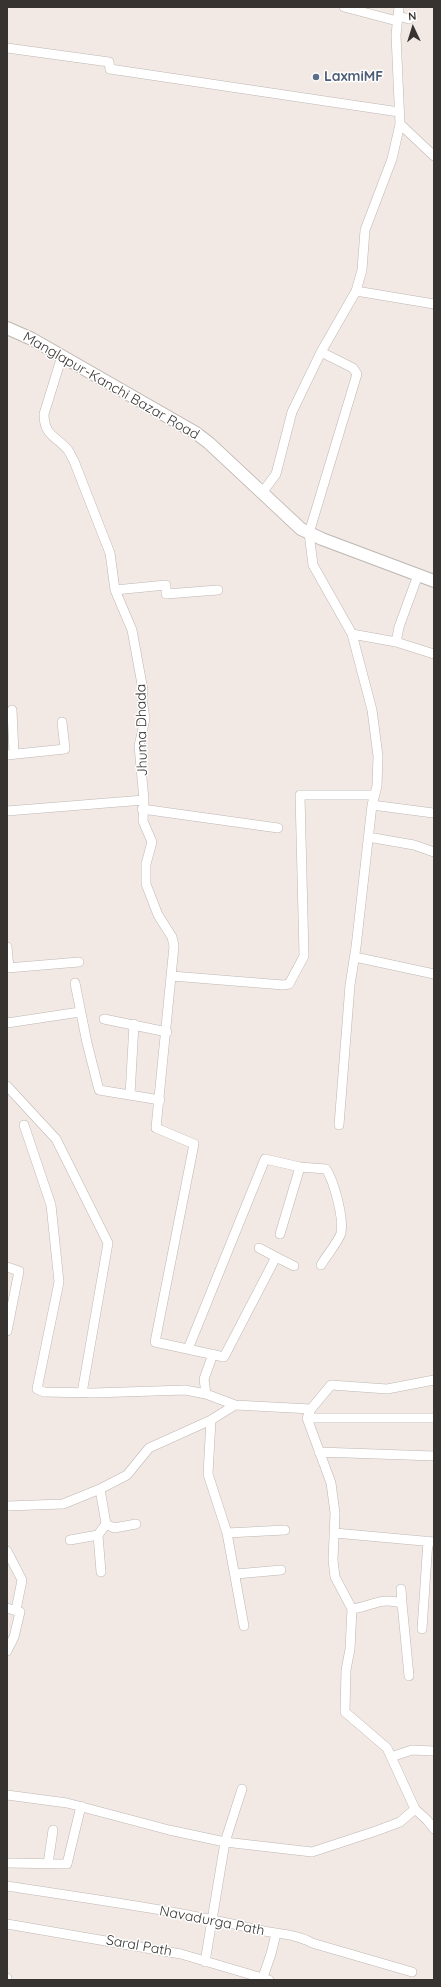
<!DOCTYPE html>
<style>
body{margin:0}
#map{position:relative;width:441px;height:1987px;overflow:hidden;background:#f2e9e5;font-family:Quicksand,sans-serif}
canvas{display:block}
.frame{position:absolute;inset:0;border:8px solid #363331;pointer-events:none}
.north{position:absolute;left:393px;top:8px;width:40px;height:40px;-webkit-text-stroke:3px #fff;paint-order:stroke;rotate:356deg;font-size:11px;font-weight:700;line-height:16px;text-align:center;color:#363331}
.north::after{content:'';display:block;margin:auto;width:14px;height:18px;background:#363331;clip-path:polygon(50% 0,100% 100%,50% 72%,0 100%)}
</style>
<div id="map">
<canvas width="441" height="1987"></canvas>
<div class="frame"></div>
<div class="north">N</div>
</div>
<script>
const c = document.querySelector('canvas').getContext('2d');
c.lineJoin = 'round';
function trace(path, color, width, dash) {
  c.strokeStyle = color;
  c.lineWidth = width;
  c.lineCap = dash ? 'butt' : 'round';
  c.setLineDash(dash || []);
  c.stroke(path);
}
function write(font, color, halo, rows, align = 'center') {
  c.font = font + ' Quicksand,sans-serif';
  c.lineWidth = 3;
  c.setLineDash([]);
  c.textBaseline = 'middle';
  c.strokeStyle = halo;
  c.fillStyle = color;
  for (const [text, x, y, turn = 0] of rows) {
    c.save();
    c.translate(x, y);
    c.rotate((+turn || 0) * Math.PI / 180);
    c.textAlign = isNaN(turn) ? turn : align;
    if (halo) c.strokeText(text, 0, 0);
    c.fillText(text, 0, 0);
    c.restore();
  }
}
const street = new Path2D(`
 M344,7L397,21
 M398,16L409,19
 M7,48L109,62L110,69L399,112
 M400,124L434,156
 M356,291L434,304
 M321,352L353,368L357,374L309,533L313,565L352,634L372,710L378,756L377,786L372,805L356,947L350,985L339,1125
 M62,356L44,414C44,436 56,436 68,450C70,453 72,458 74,461L106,543L110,553L115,590L132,630L143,690L142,699L145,719L139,746L144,800L143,821L152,842L146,864V884L158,915L172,937L174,946L156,1128L194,1144L155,1342L224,1357L276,1257L294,1266
 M262,493L276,474L292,412L321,352L356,291L362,270L365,230L392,159L400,124L396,35L399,7
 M115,590L166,585V594L218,590
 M352,634L396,642L399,627L418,575
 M396,642L434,654
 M12,710L14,754
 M7,755L65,749L62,722
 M372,805L433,813
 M142,809L278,828
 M7,811L144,800
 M368,837L414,845L434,852
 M7,947L9,968
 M355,957L434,974
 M7,968L79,962
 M172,976L283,985L289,984L304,956L300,795H375
 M75,983L87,1043L99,1090L160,1100
 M104,1019L167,1032
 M7,1023L80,1012
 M7,1086L56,1139L108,1243L82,1393
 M130,1095L134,1024
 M24,1125L51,1205L59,1282L37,1389L44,1392L93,1393L185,1390L206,1394L235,1405L311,1409L331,1385L387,1389L434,1380
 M300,1167L326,1169C334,1181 344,1218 341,1233C339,1241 326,1256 321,1265
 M259,1248L276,1257
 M7,1267L19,1271L7,1331
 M188,1349L265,1159L300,1167L280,1234
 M206,1394L204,1379L213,1354
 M311,1409L307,1418L331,1483L335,1513L333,1560L335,1577L352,1609L350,1649L346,1670L345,1712L387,1748L415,1809
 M307,1418H434
 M211,1420L208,1474L227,1533L244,1626
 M319,1452L434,1456
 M100,1489L106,1524L98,1535L101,1572
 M7,1506L63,1504L100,1489L127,1475L149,1448L211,1420L235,1405
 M106,1524L114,1528L136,1524
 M227,1533L285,1530
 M335,1533L434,1542
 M70,1540L98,1535
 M7,1551L22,1580L16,1610
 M236,1574L281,1570
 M402,1603L409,1676
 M7,1608L20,1612L14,1637L7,1651
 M352,1609C374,1606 377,1597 402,1603L401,1589
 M422,1629L428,1541
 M391,1757L412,1750L434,1751
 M7,1795L67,1803L169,1830L225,1842L312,1852L376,1831L400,1822L415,1809L427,1820L434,1829
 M7,1863L67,1864L81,1806
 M48,1864L53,1830
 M7,1886C91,1899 176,1910 259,1930C277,1934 297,1934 312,1943L412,1972
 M7,1924L181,1954L269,1980
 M205,1962L225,1842L242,1789
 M7,1978V1980
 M262,1980L271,1954L276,1934`);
const secondary = new Path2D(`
 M7,328L32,339L196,433L209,443L301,529L322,539L434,581`);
trace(street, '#beb6b2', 10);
trace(secondary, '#beb6b2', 14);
trace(street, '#fff', 9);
trace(secondary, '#fff', 12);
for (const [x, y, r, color] of [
 [316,77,4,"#5c6f8a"]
]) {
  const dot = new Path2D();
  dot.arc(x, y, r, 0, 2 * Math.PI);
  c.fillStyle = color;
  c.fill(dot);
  trace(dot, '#fff', 1.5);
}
write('bold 14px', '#4e5e75', '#fff', [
 ["LaxmiMF",324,77]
], 'left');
write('14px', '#363331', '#fff', [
 ["Manglapur-Kanchi Bazar Road",111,386,30],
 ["Jhuma Dhada",142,730,-91],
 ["Navadurga Path",212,1921,11],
 ["Saral Path",139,1946,10]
]);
</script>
